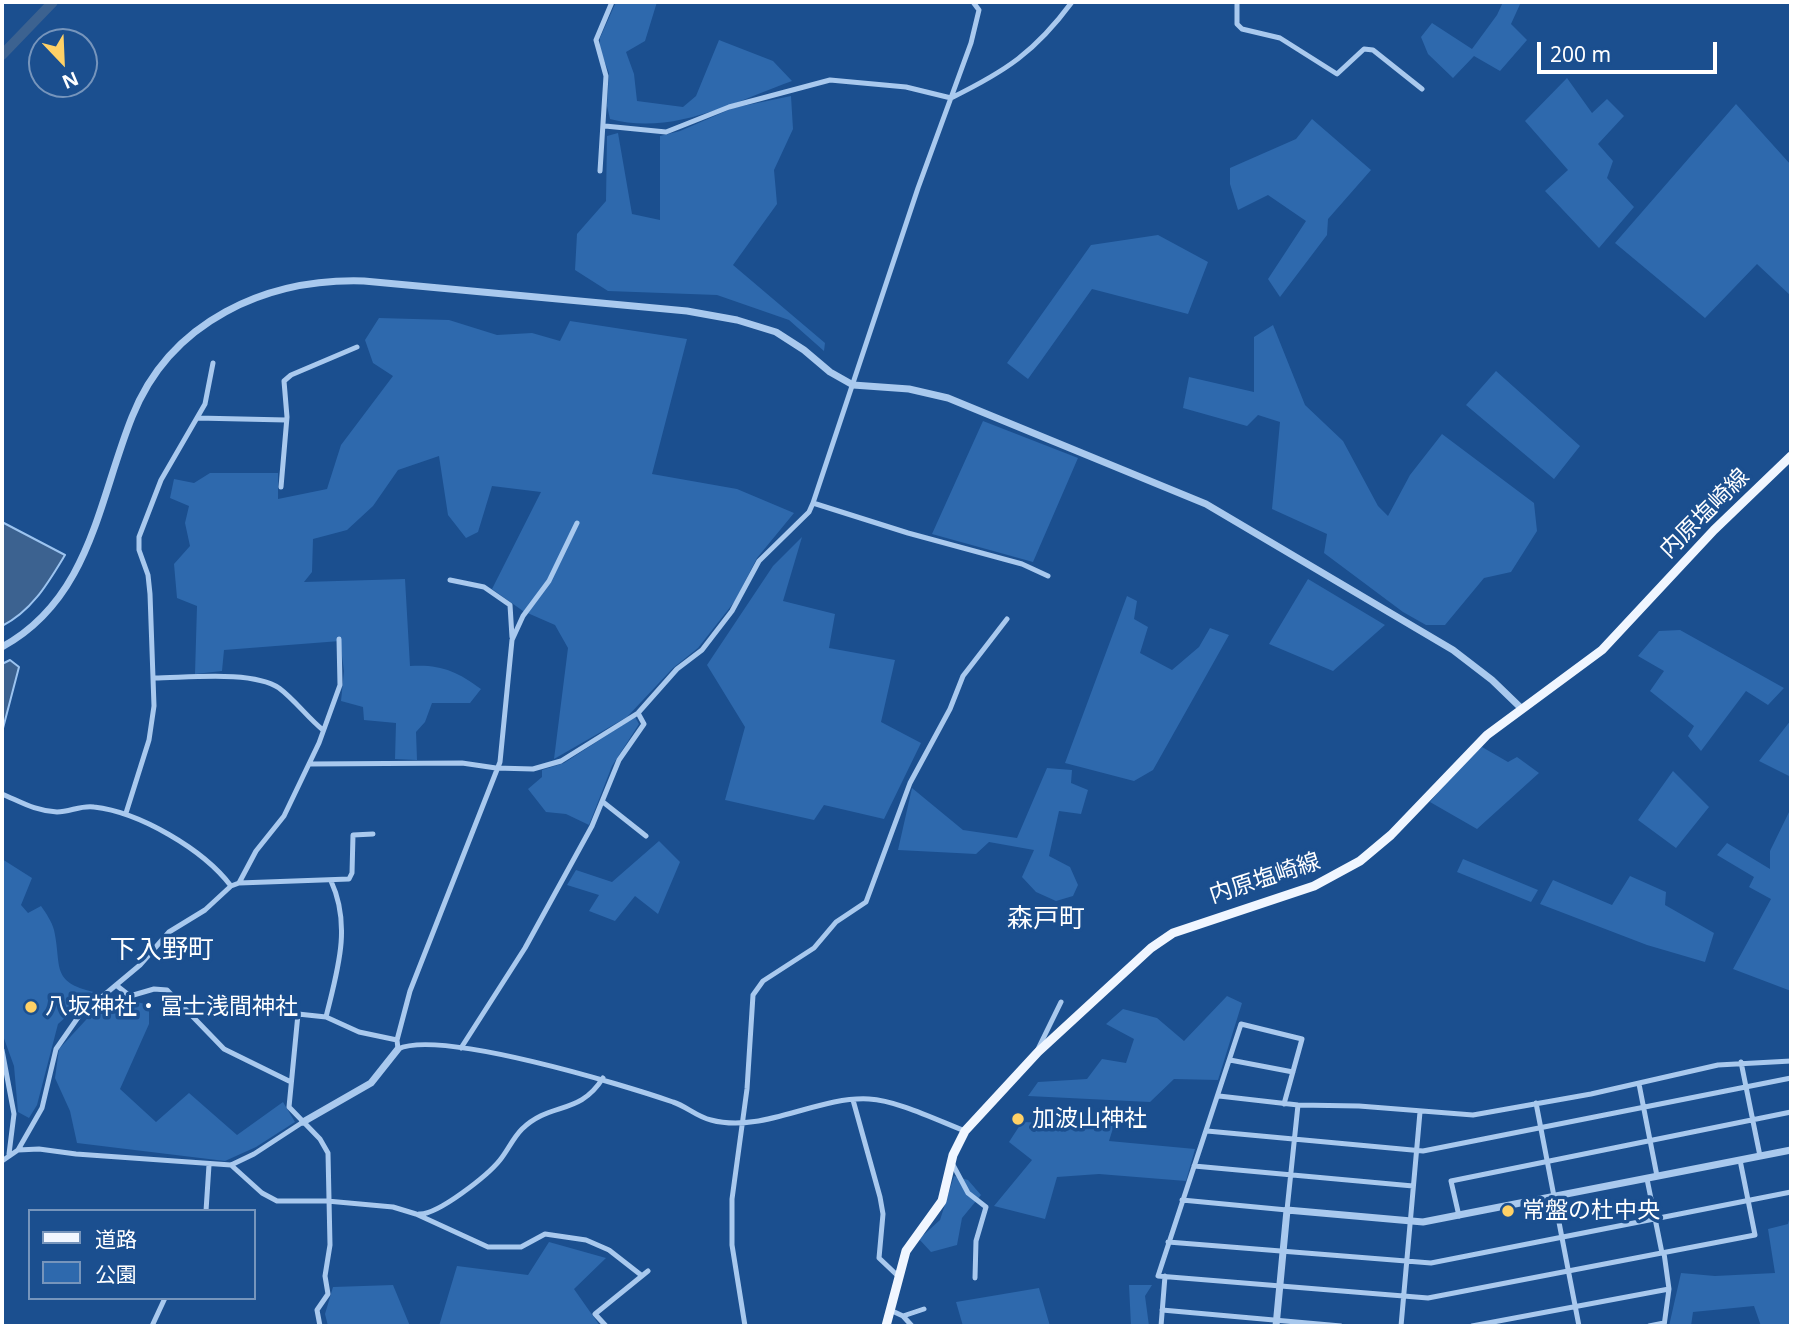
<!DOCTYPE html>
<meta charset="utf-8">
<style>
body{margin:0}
#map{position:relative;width:1793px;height:1328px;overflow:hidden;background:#1b4f8f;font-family:"Noto Sans","Noto Sans JP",sans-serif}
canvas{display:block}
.frame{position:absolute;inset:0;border:4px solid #fff;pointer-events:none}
.legend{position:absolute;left:28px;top:1209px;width:228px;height:91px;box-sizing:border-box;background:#1b4f8f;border:2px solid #7695bc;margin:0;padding:9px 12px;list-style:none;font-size:21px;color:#fff}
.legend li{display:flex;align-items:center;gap:14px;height:35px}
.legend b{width:35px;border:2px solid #7695bc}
.north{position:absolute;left:28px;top:28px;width:70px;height:70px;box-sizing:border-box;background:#1b4f8f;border:2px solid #7695bc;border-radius:50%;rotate:157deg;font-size:19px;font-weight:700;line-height:28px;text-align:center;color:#fff}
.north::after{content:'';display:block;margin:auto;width:24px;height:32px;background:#ffd166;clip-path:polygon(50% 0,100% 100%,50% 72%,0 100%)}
.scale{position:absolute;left:1537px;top:42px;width:180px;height:32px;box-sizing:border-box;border:4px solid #fff;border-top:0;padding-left:9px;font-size:21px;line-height:24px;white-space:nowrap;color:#fff;-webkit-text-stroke:5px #1b4f8f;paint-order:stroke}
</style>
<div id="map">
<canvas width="1793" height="1328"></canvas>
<div class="frame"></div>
<ul class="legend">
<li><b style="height:9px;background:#f0f6ff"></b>道路</li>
<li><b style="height:19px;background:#2e69ad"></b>公園</li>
</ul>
<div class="north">N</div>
<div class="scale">200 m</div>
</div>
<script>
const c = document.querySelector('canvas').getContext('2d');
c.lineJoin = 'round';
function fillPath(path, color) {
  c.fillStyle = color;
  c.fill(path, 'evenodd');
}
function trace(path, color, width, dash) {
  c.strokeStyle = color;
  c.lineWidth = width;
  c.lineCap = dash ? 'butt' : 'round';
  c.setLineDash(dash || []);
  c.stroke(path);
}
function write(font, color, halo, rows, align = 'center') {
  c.font = font + ' "Noto Sans","Noto Sans JP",sans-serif';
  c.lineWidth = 7;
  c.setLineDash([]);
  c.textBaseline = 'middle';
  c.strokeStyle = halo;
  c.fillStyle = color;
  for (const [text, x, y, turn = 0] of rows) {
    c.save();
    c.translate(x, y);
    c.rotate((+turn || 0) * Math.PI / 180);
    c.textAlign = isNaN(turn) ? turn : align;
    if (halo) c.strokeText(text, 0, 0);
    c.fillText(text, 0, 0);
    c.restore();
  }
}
fillPath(new Path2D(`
 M616,2H657L645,41L626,52L634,74L637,101L683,107L696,96L719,40L773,61L792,81C734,102 672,136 610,119L607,106L609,73L600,50V38Z
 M1503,2H1521L1511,24L1527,40L1500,71L1474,56L1453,78L1428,54L1421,37L1432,23L1472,49L1497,15Z
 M1567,78L1592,113L1607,99L1624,116L1598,144L1613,161L1607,178L1634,207L1599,248L1545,191L1568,170L1525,121Z
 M791,96L793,129L774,170L777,204L733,265L825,343L824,351L789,320L717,295L608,291L575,270L577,234L606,201L607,136L618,133L632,214L660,220V136L680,131L733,108Z
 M1736,104L1791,165V296L1757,264L1705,318L1615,243Z
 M1312,119L1371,170L1328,219L1327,235L1280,297L1268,279L1306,221L1268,195L1238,210L1230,184V168L1296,139Z
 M1158,235L1208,262L1188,314L1092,289L1028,379L1007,363L1091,245Z
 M379,318L449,320L497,335L532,333L560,341L570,321L687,339L652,474L737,489L794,513L757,558L735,601L698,648L673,668L627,717L554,759L568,648L555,625L523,611L492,589L541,492L492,486L478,532L466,538L448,515L439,456L398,470L373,506L347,530L313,539L312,572L304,582L405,579L410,666C440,664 457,671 481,689L470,703H432L425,722L416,732L417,760L395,759L396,723L364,720L363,707L341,701L344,671L340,641L224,650L222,671L195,674L197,606L177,598L174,564L190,546L185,523L189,506L170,498L174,479L194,483L210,473H278V499L327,489L341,445L393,376L373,363L365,340Z
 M1273,325L1305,405L1343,441L1378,506L1388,516L1410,475L1442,434L1534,503L1537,531L1511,572L1484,578L1445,625H1426L1403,612L1324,553L1327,534L1272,509L1280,422L1258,415L1247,426L1183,408L1189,377L1254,392V337Z
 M1496,371L1580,446L1554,479L1466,405Z
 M983,421L1078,458L1033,562L932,534Z
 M802,537L783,601L835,614L829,648L895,660L881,722L921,743L884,819L824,805L814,820L725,800L745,727L707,665L773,566Z
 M1308,579L1385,625L1333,671L1269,644Z
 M1127,596L1137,601L1134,619L1148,627L1140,653L1172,670L1199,647L1210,628L1229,635L1153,770L1134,781L1065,763Z
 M1680,630L1784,688L1768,705L1746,691L1701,751L1688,736L1694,726L1650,691L1664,671L1638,656L1659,631Z
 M635,717L639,724L612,766L589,825L566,814L546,812L528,789L542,777V770L564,763Z
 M1791,720V777L1759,761Z
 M1482,747L1508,762L1517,757L1539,773L1477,829L1430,802L1467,758Z
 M1047,768L1072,770L1071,783L1088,790L1081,814L1059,811L1049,856L1070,867L1078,885L1073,896L1056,901L1036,892L1022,877L1034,850L989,842L976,854L898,850L912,788L963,830L1017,838Z
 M1673,771L1709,807L1676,848L1638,820Z
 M1791,808V991L1733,969L1771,899L1749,887L1754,877L1717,855L1727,843L1770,869V851Z
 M659,841L680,862L658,914L635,896L615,921L589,911L599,895L567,885L576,870L612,882Z
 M2,859L32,878L21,905L28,913L41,906C46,913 52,922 54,930C62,966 50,982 94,992L58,1024L37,1105L29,1118L18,1112L14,1066L2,1033Z
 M1463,859L1538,890L1531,902L1457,872Z
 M1630,876L1666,892L1665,905L1714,933L1705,962L1647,945L1540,904L1553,880L1612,905Z
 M109,995L149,1005V1024L120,1089L156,1122L189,1093L237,1135L283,1102L295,1122L256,1147L225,1161L77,1143L70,1111L55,1078L59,1049Z
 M1227,996L1242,1003L1218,1080L1174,1079L1150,1102L1028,1096L1038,1082L1087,1079L1102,1059L1126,1063L1134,1039L1106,1024L1123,1009L1157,1018L1184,1041Z
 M1022,1122L1114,1125L1109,1141L1195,1149L1186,1181L1099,1174L1057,1177L1045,1219L994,1206L1032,1160L1009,1142Z
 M954,1176L968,1180L981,1195L962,1218L957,1245L931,1252L919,1239L940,1220Z
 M1791,1211V1326H1761L1754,1306L1693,1312L1691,1326H1669L1681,1273L1715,1276L1775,1273L1768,1229L1788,1224Z
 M549,1242L606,1258L574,1289L600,1326H439L457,1266L528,1275Z
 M393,1285L410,1326H328L325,1314L333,1287Z
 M1129,1285H1152L1145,1296L1149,1326H1131Z
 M1039,1288L1050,1326H963L956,1302Z`), '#2e69ad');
const water = new Path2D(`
 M2,522L65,555C48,583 32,611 2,626Z
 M10,660L19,667L2,732V664Z`);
fillPath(water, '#3c6290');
trace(water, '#9cc4f0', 2);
trace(new Path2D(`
 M2,55L53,2`), '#3c6290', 10);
trace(new Path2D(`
 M1237,2V24L1242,29L1280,38L1337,74L1364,49L1373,50L1422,89
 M605,126L666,132L729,107L830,80L906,87L951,98C1006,71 1035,52 1072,2
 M600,171L606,76L596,40L612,2
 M197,418L286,420
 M281,487L287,417L284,381L291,375L357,347
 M813,503L908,533L1022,564L1048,576
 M577,523L549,581L523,616L512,640L500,762L410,991L397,1040L398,1049C440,1029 624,1085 673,1102C686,1106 697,1117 711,1120C762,1134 817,1096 869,1099C896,1100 939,1121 965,1131
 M450,580L484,587L510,605L512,637
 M154,678C186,678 252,670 279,688C295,700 308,718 323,730
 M310,764L462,763L496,768L533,769L561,761L638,713L677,669L702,650L732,611L759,561L809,512L813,503L918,188L971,43L979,10L973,2
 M2,794C21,802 35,811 57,812C70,812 81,805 94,807C139,812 203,849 231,886
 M603,802L646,836
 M126,813L149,740L154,706L150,594L148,575L139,550V537L161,480L205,404L213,363
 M239,883L256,851L284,816L319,743L340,685L339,639
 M116,985L130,996L154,989L167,990L224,1049L289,1081
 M326,1017C337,972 352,926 331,881
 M461,1048L525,948L592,826L619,760L644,724L638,713
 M1038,1049L1061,1002
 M2,1050L14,1114L9,1154
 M1230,1060L1293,1072
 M1741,1062L1760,1156
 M1639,1084L1657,1176
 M1219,1096L1298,1105L1359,1106L1473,1115L1591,1094L1718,1065L1791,1061
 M853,1100L880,1197L883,1214L879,1258L898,1276
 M1536,1103L1579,1326
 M1284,1104L1302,1039L1241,1024L1158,1276L1428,1298L1755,1235L1740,1160
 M1207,1131L1423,1151L1791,1078
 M18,1150L42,1108L56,1049L79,1016L140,965L169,932L205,910L231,886L239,883L349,879L352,873L353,835L373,834
 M2,1161L18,1150L39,1149L76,1154L231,1165L254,1154L303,1122
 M952,1163L968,1193L986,1207L976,1241L975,1278
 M231,1165L262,1193L277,1201H327L393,1207L416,1214L488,1247H521L545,1234L586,1240L609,1250L641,1275
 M1194,1166L1413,1186
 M1647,1179L1662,1253
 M1182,1200L1287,1210L1298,1105
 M206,1211L209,1165
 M419,1214C438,1215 488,1175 500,1160C508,1150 513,1138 522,1129C551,1101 579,1116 603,1078
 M1459,1216L1451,1181L1791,1112
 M1168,1242L1431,1263L1791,1192
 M1664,1253L1669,1289L1664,1326
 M890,1310L903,1316L912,1326
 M1162,1310L1341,1326
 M903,1316L924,1309
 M152,1326L165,1298
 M320,1326L317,1310L328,1294L325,1276L330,1245L328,1153L320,1139L289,1107L298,1014L326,1017L359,1032L397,1040
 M606,1326L595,1314L648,1271
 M745,1326L732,1245V1199L747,1089L753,995L763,981L814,948L836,922L866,902L910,783L950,709L963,676L1007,619
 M1161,1326L1165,1276
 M1401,1326L1420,1112
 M1472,1326L1669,1289
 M1649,1326L1664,1323`), '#a9c9ee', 5);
trace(new Path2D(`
 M2,647C90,599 98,502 132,417C170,321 266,278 364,281L687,311L737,320L776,332L804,350L830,372L853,385L909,389L948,398L1206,504L1453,650L1492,680L1521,708
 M303,1122L371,1083L398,1049
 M1276,1326L1287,1210L1423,1222L1791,1150`), '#a9c9ee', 7);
trace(new Path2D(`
 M886,1326L906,1251L942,1201L953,1155L965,1131L1038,1052L1151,948L1173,933L1314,886L1360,861L1391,835L1487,735L1602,650L1714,530L1791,456`), '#f0f6ff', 9);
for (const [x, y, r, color] of [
 [31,1007,7,"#ffd166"],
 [1018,1119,7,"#ffd166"],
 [1508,1211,7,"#ffd166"]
]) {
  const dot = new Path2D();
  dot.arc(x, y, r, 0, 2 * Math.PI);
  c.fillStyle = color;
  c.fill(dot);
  trace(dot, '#1b4f8f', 2.5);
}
write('23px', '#fff', '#1b4f8f', [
 ["内原塩崎線",1705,514,-45],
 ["内原塩崎線",1265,879,-18]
]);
write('23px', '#fff', '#1b4f8f', [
 ["八坂神社・冨士浅間神社",45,1007],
 ["加波山神社",1032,1119],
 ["常盤の杜中央",1522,1211]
], 'left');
write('26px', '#fff', '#1b4f8f', [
 ["森戸町",1046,920],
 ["下入野町",162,951]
]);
</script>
